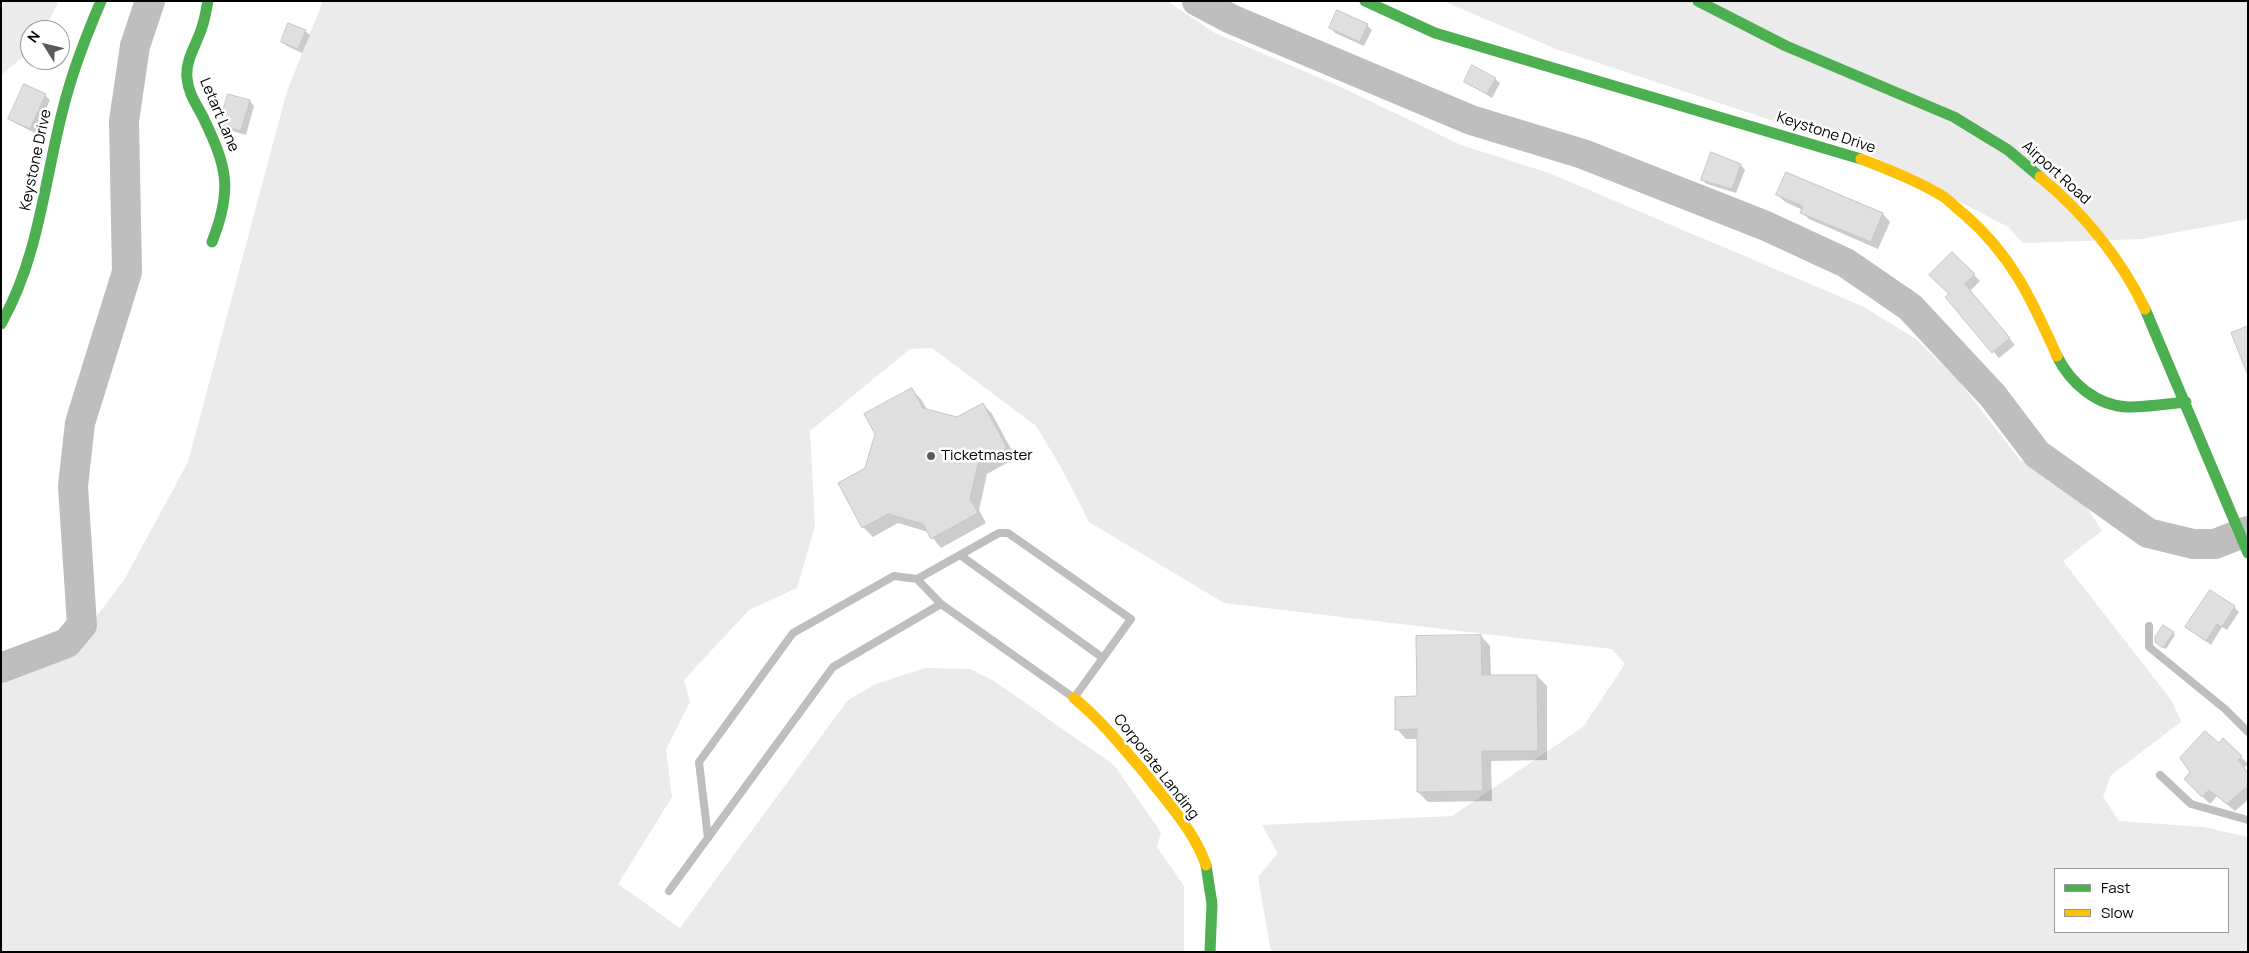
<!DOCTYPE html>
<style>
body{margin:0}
#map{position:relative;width:2249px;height:953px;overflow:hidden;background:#fff;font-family:Manrope,sans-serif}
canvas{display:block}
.frame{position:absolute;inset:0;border:2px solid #000;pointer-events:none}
.legend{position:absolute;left:2054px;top:868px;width:175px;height:65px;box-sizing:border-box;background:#fff;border:1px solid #999;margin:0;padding:6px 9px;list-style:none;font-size:15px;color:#000}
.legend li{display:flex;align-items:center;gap:10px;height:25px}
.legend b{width:25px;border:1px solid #999}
.north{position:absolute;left:20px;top:20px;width:50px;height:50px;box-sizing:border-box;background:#fff;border:1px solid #999;border-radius:50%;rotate:306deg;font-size:14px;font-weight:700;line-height:20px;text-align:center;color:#000}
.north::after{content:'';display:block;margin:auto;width:18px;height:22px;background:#595959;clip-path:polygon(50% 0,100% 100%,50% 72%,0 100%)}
</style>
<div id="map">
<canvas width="2249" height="953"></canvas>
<div class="frame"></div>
<ul class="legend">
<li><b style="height:6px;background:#4caf50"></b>Fast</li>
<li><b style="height:6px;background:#ffc107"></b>Slow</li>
</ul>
<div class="north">N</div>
</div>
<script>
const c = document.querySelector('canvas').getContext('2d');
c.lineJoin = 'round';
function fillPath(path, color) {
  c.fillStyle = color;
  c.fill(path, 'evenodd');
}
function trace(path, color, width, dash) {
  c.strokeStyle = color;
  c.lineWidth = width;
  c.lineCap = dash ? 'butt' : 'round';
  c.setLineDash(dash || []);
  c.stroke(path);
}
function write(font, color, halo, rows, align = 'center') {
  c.font = font + ' Manrope,sans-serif';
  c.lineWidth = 5;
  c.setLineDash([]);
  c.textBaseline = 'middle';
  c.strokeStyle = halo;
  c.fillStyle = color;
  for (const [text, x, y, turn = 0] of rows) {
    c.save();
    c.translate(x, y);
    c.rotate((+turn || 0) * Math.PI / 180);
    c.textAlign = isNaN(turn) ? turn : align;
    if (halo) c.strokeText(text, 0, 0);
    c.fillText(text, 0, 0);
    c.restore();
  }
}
fillPath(new Path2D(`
 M1,1H59L44,30H30V51L1,75Z
 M323,1H1167L1215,33L1341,87L1461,145L1549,173L1862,306L1916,339L1958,380L2020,460L2072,484L2102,531L2063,561L2172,701L2181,722L2111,775L2103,797L2119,821L2204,827L2248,837V952H1271L1258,877L1278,853L1262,825L1452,816L1583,727L1625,664L1612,649L1224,603L1089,522L1062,469L1036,426L932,348L910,349L810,431L815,526L797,588L749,610L684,680L690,702L666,749L672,797L618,884L680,928L848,700L876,684L925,668L970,669L994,681L1114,765L1161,832L1157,847L1184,886V952H1V671L80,638L124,580L188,462L287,91ZM2228,869V932H2055V869Z
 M1443,1H2248V219L2141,239L2023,243L2008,227L1861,150L1556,49Z`), '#ebebeb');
fillPath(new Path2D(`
 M1367,25L1372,30L1364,46L1335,33L1331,28Z
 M305,31L310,35L302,53L287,46L282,42Z
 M1495,79L1500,83L1492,98L1465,81Z
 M45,95L50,100L35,133L15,123L10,119Z
 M250,101L254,106L246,135L229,130L224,126L227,117L224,114Z
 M1741,165L1745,170L1736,193L1707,184L1702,180Z
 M1787,174L1883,214L1890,222L1878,249L1809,219L1802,212L1803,210L1785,202L1778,195Z
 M1952,253L1980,281L1970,291L2015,345L1999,358L1947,297L1951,294Z
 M911,389L921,399L928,411L957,418L983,404L992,414L1016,458L987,474L979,510L986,523L941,548L928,532L898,523L873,537L863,527L866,469Z
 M2234,607L2239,612L2227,630L2222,627L2211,645L2187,627Z
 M2173,633L2175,635L2166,649L2158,643Z
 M1481,636L1490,646L1491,676H1537L1547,686V760L1491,761L1492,801L1428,802L1418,792V739H1406L1397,729L1418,698Z
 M2224,740L2248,764L2244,768L2248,772V800L2235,811L2217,796L2210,804L2185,779Z`), '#0003');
trace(new Path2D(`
 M1197,1L1231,19L1471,120L1583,154L1766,226L1846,263L1910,307L1993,396L2037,454L2148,533L2193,544H2215L2248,531
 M1,668L67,643L82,625L73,486L80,423L127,272L124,121L135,46L150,1`), '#bebebe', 30);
const building = new Path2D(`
 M1337,10L1368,24L1360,42L1329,28Z
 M288,23L306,30L298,49L281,42Z
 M1472,65L1496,78L1487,94L1464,82Z
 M24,84L46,94L30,129L8,119Z
 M228,94L250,100L241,131L223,126L226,116L222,115Z
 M1711,152L1741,164L1732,189L1701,180Z
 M1786,172L1883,213L1871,242L1800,213L1803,206L1776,195Z
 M1952,252L1975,274L1965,284L2010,338L1992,353L1945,297L1949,294L1929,275Z
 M2248,326V372L2247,373L2231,333Z
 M912,388L923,408L957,417L983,403L1007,448L978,464L970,499L978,513L931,539L923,524L888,514L862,528L838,483L865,468L875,434L864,414Z
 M2210,590L2235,606L2222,627L2217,624L2206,641L2185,627Z
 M2163,625L2174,632L2163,648L2155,642V637Z
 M1481,635L1482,675H1537L1538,751H1482L1483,791L1417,792V729L1395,730V697L1417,696L1416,636Z
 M2205,731L2219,743L2223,738L2242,756L2238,760L2248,773V786L2227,804L2209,790L2202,797L2184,779L2190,772L2180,758Z`);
fillPath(building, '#dfdfdf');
trace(building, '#c6c6c6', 1);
trace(new Path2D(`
 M960,555L1103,658
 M2149,626V647L2225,709L2248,732
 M2160,775L2191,804L2248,820
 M708,838L699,762L793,633L894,576L917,579L999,533H1008L1131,619L1074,698L941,604L917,579
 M669,891L833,667L941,604`), '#bebebe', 8);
trace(new Path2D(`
 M208,1C206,10 205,19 202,27C197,44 185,60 187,78C188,93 197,105 203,117C227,167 233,189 212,242
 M1365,1L1435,33L1861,159
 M1698,1L1786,46L1954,117L2008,150L2040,177
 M2145,309L2248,553
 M1,324C39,257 44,182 63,109C72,72 86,36 101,1
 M2057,356C2070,383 2097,406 2128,407C2147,407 2167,404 2186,402
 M1206,865L1212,904L1210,952`), '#4caf50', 11);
trace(new Path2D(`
 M1861,159C1889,170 1918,181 1944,197C1951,202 1957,209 1964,214C2011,254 2032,300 2057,356
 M2040,177C2083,212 2121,259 2145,309
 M1074,698C1102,721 1124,749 1147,776C1169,804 1194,831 1206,865`), '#ffc107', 11);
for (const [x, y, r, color] of [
 [931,456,5,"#595959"]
]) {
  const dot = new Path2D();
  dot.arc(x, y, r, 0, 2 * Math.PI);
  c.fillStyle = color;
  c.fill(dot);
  trace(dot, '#fff', 2);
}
write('15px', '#000', '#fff', [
 ["Letart Lane",219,115,67],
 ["Keystone Drive",1826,133,18],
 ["Keystone Drive",36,160,-78],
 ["Airport Road",2056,173,42],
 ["Corporate Landing",1156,767,52]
]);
write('15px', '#000', '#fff', [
 ["Ticketmaster",941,456]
], 'left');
</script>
